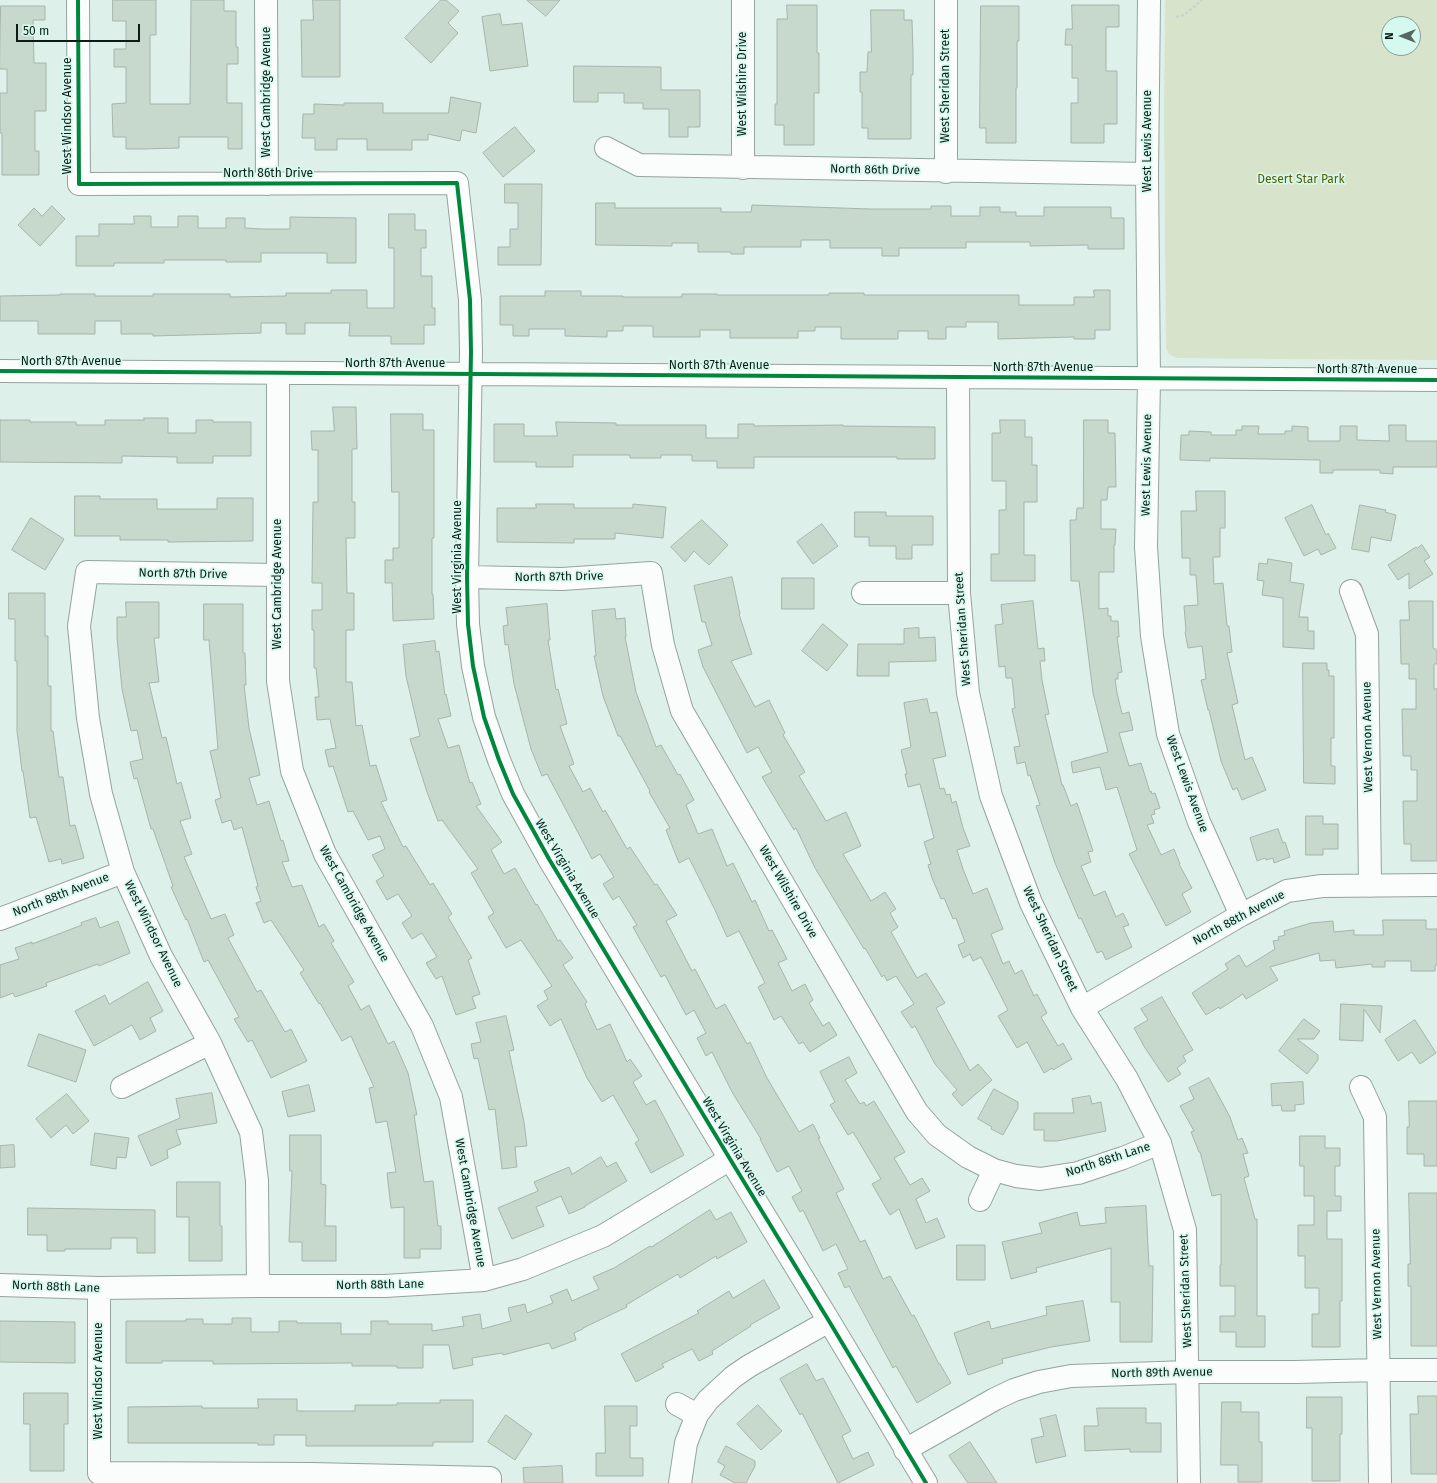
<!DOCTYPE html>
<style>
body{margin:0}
#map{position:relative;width:1437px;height:1483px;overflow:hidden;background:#ddf1ea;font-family:"Fira Sans",sans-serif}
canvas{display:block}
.north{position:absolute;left:1381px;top:16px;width:40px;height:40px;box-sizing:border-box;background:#d5f9ee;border:1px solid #85a098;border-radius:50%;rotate:270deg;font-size:11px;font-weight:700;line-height:16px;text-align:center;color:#0d1b17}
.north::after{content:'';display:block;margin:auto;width:14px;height:18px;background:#566661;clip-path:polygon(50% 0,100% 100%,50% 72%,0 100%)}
.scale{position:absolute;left:16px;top:24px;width:124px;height:18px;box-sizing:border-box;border:2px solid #0d1b17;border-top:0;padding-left:5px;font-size:12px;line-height:14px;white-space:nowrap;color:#0d1b17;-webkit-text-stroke:3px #d5f9ee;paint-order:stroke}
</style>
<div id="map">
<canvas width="1437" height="1483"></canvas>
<div class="north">N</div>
<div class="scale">50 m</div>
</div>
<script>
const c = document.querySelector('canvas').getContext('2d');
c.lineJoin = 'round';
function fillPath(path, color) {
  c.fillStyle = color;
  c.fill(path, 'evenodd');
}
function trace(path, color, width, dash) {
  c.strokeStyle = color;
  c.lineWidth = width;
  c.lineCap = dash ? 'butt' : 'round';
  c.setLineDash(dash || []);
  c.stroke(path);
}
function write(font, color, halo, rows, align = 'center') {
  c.font = font + ' "Fira Sans",sans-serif';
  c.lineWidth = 3.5;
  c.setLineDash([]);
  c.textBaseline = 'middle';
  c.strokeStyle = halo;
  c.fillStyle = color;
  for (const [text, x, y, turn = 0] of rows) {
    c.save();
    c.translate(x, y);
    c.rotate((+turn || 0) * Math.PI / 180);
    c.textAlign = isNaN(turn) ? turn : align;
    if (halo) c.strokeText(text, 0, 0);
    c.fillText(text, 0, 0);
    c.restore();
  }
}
fillPath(new Path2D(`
 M1165,0H1437V360L1176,358L1169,354L1166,348L1164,116ZM1389,24H1413V48H1389Z`), '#d7e3ca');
const building = new Path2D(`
 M113,0H156V35H150V104H190L191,0H224V11H236V47H238V64H227V103H242V149H228V137H179V148L143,149H126V137H113L112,104L126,103V67H114V49H126V21H113Z
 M313,0H340V77H302L301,20H313Z
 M441,0H446L459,11L448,23L458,33L431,63L405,38Z
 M527,0H560L546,16Z
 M787,5H817V53H819V93H814V145H784V125H775V104H777V19H787Z
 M1072,5H1119V27H1106V71H1117V124H1104V143H1071V103H1078V78H1072V45H1065L1066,29H1072Z
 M1,6H45V20H33L34,63H46V111H35V151H39V175H2V133H0V93H7V69H0Z
 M981,6H1019V41H1017V88H1016V143H986V128H980Z
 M871,10H904V20H912L913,53V75H911V139H868V128H862V92H860V72H867L868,52H871Z
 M500,14L502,25L522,23L528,66L490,71L482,17Z
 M574,66L661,67V90H700V127H688V137H669V109H643V103H624V93H598V102H574Z
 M451,97L481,103L476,133L462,130L460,141L428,134V140H412V150H367V139H337V150H315V138H302L303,114H314V104L344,105V103H383V113H448Z
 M515,127L535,151L503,177L483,153Z
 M505,184H542L541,265H498V247H510V229H518V203H505Z
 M596,203H615V208H721V212H751L752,205L871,209H931V206H951V216H980V207H1000V212H1016V216H1044V207H1111V218H1124V249H1088V245L1030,246V242H966V248H899V256H882V248H830V240H801V247H744V254H731V252H698V243H672V246L596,245Z
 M52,206L65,219L40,246L18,225L34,208L42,216Z
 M389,214H415V230H426V248H421V276H432V308H435V325H424V344H391V336H349L350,323H305V334H286V323H261V333L153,336V334H121V321H95V334H38V321H0V296L60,295V294H95V296H153V294H230V297L286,296V293H331V290H367V308H394V248H389Z
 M134,216H151V227H178V216H198V228H226V218H245V228L261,229H290V217L356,218V263H327V253H261V262H226V260H164V263H114V266H76V236H99V224H134Z
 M1094,290H1110V330H1095V339H1074V337L998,339V322H966V327H946V339H928V331H898V339H841V327H815V331H798V338H730V330H700V337H653V326H623V331H607V337L565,336V329H529V336H513V325H500V296H545V291H581V296H623V297H682V294H717V295H829V293H864V295H1019V305H1074V297H1094Z
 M333,407H356L357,449H352V502H355V538H346L347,593H354V630H346V682H352L356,726L362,725L370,766L376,765L387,800L381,802L403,847L406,846L430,885L433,883L452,914L448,917L472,958L468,960L480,994L472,997L476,1008L456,1015L442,976L436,979L426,963L437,957L422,933L412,939L402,923L412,916L398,894L387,900L376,881L384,876L372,855L385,849L380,836L368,840L353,811L348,812L333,766L329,767L325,750L336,748L330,719L317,720L315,697H319L316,668H314V630H312V610H322V583H312L313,502H318V450H312L311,431H334Z
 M391,414H423V430H434V538H432V594H433L434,619L393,621L392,583H385V560H393V548H399V492H392Z
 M144,418H168V433H196V420H213V422H251V456H213V463H177V457L122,456V463L0,462V420H30V422H76V425H105V420H144Z
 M1000,420H1025V437H1032V465H1037V502H1024V555H1035V581H991V554H999V510H1006V481H992V433H1000Z
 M1084,420H1108V433H1115L1116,487H1108L1107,500H1101V529H1116L1115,545H1114V572H1099V609L1108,608V616H1111V621H1118L1119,637H1117L1122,672L1118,673V679H1115L1117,693L1122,714L1129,712L1133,730L1119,733L1129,766L1141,763L1150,792L1151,791L1152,794L1155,793L1160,808L1154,810L1155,814L1151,815L1154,823L1147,825L1161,855L1174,849L1180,864H1179L1192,888L1182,894L1191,912L1166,926L1129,854L1137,850L1117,787L1106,790L1100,767L1073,773L1071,762L1108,752L1093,693L1079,581H1071L1070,520H1076L1077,508H1083Z
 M556,422L616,423V425H706V438H738V424H754V426L843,425V426L935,427V459H897V457H754V468H717V461H692V455H661V458H630V455H573V467H536V462H494V424H524V436H557Z
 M1389,425H1406V441H1437V467H1393V474L1380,473V470H1333V473H1320V460L1210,458V461L1180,460L1181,435H1189V431L1211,432V435H1236V430H1242V426H1259L1258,434H1285V431H1292V426L1308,427V441H1340V426H1357V440L1389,441Z
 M1196,491H1225V528H1220V557H1213L1214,584L1223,583L1227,626H1229L1232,652L1227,653L1238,703L1232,705L1245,760L1252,757L1266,790L1242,800L1237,788L1233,790L1221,761L1209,710H1208L1201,680L1206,679L1202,646L1188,648L1185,632L1186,631L1184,606L1198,605L1196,575H1190V558H1182L1181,511H1196Z
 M75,496H100V499H157V509H217V498H253V541L168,542V540H120V536H75Z
 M536,504H574V508H633V504L666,507L663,538L615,533V539H574V543L497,542V508H536Z
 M1312,505L1326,535L1328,533L1336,548L1321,555L1318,549L1304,556L1285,518Z
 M1360,505L1386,510L1385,512L1396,515L1391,541L1371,537L1369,552L1352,549Z
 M855,512H886V516H933V545H912V559H896V546H869V537H855Z
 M31,518L64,539L45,570L12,550Z
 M702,520L728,545L709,565L694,551L685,562L671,547Z
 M822,524L838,546L813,564L797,542Z
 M1422,545L1430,557L1424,561L1433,574L1409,589V573L1398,580L1388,565L1416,547L1417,548Z
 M1268,559L1292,563L1290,582L1304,584L1299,617H1308V631H1314V649L1283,647V598L1262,595L1264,581L1257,580L1259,563L1267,564Z
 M732,577L740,614H739L752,654L731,661L755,707L769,700L785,733L783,735L805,772L799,776L826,821L846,812L861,846L843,854L871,901L885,892L896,909L890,913L898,927L891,932L917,978L926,973L945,1003L936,1008L970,1071L978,1064L992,1080L962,1106L952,1094L957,1090L935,1064L915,1026L912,1028L901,1012L914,1004L896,976L887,981L884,975L882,977L865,948L864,949L815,868L796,828L794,830L762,777L772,772L758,747L747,753L703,667L698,650L712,645L705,622H702L694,586Z
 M782,578H814V609H782Z
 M9,593H45V636H48V686H51V731H53L59,777H63L70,826L75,825L84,858L62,864L61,859L49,862L36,817L30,818L23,771H22L17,731V661H15V619H9Z
 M1033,601L1038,649L1044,648L1045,661H1040L1042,680L1049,714L1045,715L1062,785H1063L1071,806L1077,803L1093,851L1088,852L1091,862L1081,866L1094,896L1105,891L1116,917L1123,913L1129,925L1123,927L1132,947L1106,960L1102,951L1097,953L1081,918L1079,919L1055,863L1036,806L1040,805L1030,775L1028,776L1025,762L1017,764L1014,747L1020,746L1012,709L1015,708L1012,678H1006L1005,666L999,667L995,625L1003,624L1001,605Z
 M1409,601H1433V648L1437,650V664H1434V689H1437V861H1411V844H1404L1403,801H1417V770H1411V756H1403L1402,709H1416V679H1409V664H1401L1400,620H1409Z
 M126,602H159V638H154L159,682L149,683L162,738L166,737L177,784L181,782L191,818L180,821L192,854L184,857L211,919L225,914L234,935L228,938L257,992L261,990L285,1032L291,1029L307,1061L271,1078L252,1040L248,1042L234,1019L239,1017L208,960L204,962L187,919L186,920L171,887L173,886L153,829H151L137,778L134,779L130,762L143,759L137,730L131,731L122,689L117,638V617H126Z
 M204,604H243V653H245L246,685H244L249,728L260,775L249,778L257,805L269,801L281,841L283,840L289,861L282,862L292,887L302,885L319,927L324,924L334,941L331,943L354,982L348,986L361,1010L369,1005L388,1044L394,1041L408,1073L417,1115H414L424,1182L433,1181L438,1226H441V1249H420V1258H404V1207L391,1208L387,1173L396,1172L387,1121L376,1123L369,1088L374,1087L351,1036L342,1041L320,1003L319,1004L300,973L304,970L271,920L264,923L256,903L261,901L256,887L258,886L242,827L234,830L231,820L222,823L215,800L221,798L210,751L218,749L209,640H204Z
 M547,604L550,640H548L556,690L558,689L567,724L560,726L574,764L569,766L583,792L590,788L603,812L605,810L627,849L630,847L655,885L657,884L677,915L666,921L692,971L695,969L716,1009L725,1004L747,1044L750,1042L767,1078L799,1132L813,1124L820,1138H818L844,1189L836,1193L860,1242L865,1240L883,1279L890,1276L912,1316L914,1315L939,1364H940L951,1383L917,1403L896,1366L893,1368L849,1286L845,1288L838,1273L848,1269L836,1244L823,1251L803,1210L800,1212L792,1197L802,1191L789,1166L777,1172L760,1139H761L732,1092L712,1052L706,1056L697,1038L706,1033L694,1010L686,1015L665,975L661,977L633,927L637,925L619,896L613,900L603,884L614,877L600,854L592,859L547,774L542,776L531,749L514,684L508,644L505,645L503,626L508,625L506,608Z
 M615,609L616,619L625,618L626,637H625L636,692L656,747L661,745L678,775L680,774L694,800L686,805L698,834L712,829L727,866L733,863L752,902L755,900L769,931L772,930L787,959L778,963L792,991L805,984L813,1000L809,1003L823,1026L829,1022L837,1035L810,1052L803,1042L799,1044L781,1016L774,1020L758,987L765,983L739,931L727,937L715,910L689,858L679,863L666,830L670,828L649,792L650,791L620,736H618L603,696L594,656H596L592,611Z
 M823,624L848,645L827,671L802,651Z
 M919,628V638L935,637L936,661L889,662V676H857L858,644H904V629Z
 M435,641L436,652L439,651L445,695L446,694L451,716L438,719L448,748L459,745L470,783L472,782L481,804L476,806L502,842L491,850L504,874L515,868L536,905L537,904L558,941L560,940L573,958L563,965L587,1002L585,1004L597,1030L610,1024L627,1062L630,1059L642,1076L633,1082L646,1105L655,1100L684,1155L651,1173L635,1143L639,1140L613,1095L602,1102L587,1078L561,1019L550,1026L537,1006L548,999L544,991L552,986L521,940L506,948L488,917L494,913L471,873L478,869L442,820L438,821L427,792L410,739L420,736L406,676L403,645Z
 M1303,663H1327V670H1329V676H1334V738H1331V766H1335V784L1304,783Z
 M927,699L930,713L937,712L946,756L933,759L940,789L944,788L946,795L950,794L952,803L956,801L963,828L970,846L957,850L963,869L973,894L987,888L1003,929L991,934L1003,964L1009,961L1015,974L1022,970L1034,996L1037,994L1047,1013L1041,1017L1058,1046L1063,1043L1072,1059L1053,1070L1052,1068L1044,1073L1027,1042L1017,1048L998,1016L1008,1010L981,957L973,961L970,954L963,958L958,945L965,942L956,918L953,919L944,898L941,899L932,878L928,865L931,864L924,842L934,838L920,784L908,787L905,774H907L901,750L911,747L904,703Z
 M1306,816H1323V824H1338V849H1323V855H1306Z
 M1278,829L1283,843L1285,842L1290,857L1274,863L1273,858L1266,860L1265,858L1257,861L1250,838Z
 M96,918L100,928L118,921L130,953L99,966L98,964L46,983L47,986L15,997L13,993L0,998V965L19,959L15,948L32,942V944L82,925L81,923Z
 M1383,920H1426V929H1437V965H1435V971H1411V961H1385V967H1372V964L1336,968L1335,960L1320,961L1319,953L1270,967L1278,980L1246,999L1243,994L1220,1009L1219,1007L1206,1015L1192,993L1228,969L1225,964L1239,955L1246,967L1275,949L1273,941L1279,940L1278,937L1285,935L1284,931L1311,923L1333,921L1334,932L1354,930V935H1383Z
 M148,982L163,1011L150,1018L156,1031L140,1040L132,1025L94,1046L75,1011L105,995L109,1004Z
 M1162,997L1193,1050L1183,1056L1186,1061L1177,1068L1181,1074L1168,1082L1145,1048L1134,1028L1148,1020L1141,1009Z
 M1341,1004L1382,1006L1380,1033L1364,1009L1363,1041L1340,1040Z
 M506,1016L514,1050L509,1051L524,1122L527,1146L515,1147L517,1167L502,1169L495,1109L489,1110L478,1058L474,1059L471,1044L481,1042L476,1023Z
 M1304,1019L1320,1031L1314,1039H1297L1318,1055V1060L1307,1074L1279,1051Z
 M1415,1020L1436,1053L1420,1064L1412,1052L1398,1061L1385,1040Z
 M39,1034L86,1050L76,1082L28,1066Z
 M849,1057L857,1073L845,1080L860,1104L864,1102L866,1106L874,1101L905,1152L894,1158L910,1185L922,1178L930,1191L916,1199L926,1223L937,1218L945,1237L916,1249L899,1209L890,1215L872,1184L881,1179L853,1132L848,1135L830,1105L835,1102L820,1072Z
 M1209,1078L1230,1117L1238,1140L1242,1138L1248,1153L1243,1154L1249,1176L1244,1178L1255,1219H1257V1316H1265V1347H1236V1332H1220V1316H1235V1286H1220V1265H1221V1194L1212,1196L1200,1152H1199L1191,1132L1194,1131L1180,1106L1194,1099L1189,1088Z
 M1303,1082L1304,1104L1295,1105V1111H1282L1281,1105L1272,1106L1271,1084Z
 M309,1085L315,1111L288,1117L282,1092Z
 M994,1089L1018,1102V1108L1003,1135L991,1129L992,1127L978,1119Z
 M212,1093L217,1123L176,1130L181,1144L167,1150L168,1158L151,1166L138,1136L180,1118L176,1099Z
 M67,1094L89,1121L73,1134L66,1125L51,1138L36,1119Z
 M1090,1096L1092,1104L1101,1102L1106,1131L1057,1141H1044V1130H1034V1113H1074L1072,1099Z
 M1409,1101H1437V1166H1424V1154H1407V1127H1409Z
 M95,1133L129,1138L126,1158L117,1157L116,1169L91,1165Z
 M290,1135H321V1184L326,1185L325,1226H336V1261H302V1242H289L292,1171H290Z
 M1300,1136H1325V1148H1340V1166H1335V1196H1341V1211H1327V1239H1342V1301H1340V1347H1312V1314H1319V1288H1305V1256H1298V1225H1314V1196H1304V1166H1300Z
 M14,1145L15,1167L0,1168V1146Z
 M601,1157L607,1167L616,1162L627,1181L585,1206V1207L569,1214L561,1196L536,1207L544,1226L512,1239L498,1208L538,1191L534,1182L569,1167L572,1174Z
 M177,1182H220V1226H222V1261H189V1217H177Z
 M1409,1193H1437V1346H1411V1286H1408V1264H1410Z
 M1146,1206L1149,1266H1153L1152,1342H1120V1302H1111V1248L1036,1268L1037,1272L1011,1279L1002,1242L1042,1233L1039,1223L1077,1212L1080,1226L1106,1223L1105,1208Z
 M28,1208L155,1210V1253H137V1238H111V1249H65V1251H47V1235H28Z
 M710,1210L716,1220L731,1212L747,1242L717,1259L716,1256L680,1278L678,1274L626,1305L627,1307L583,1328V1329L574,1333L576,1340L552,1349L549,1343L503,1355L502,1353L472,1358L473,1365L453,1369L449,1345H423V1368H397V1366H352V1363L213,1364V1361H162V1363H126V1321H186V1319H203V1324H232V1318H251V1332H279V1321H297V1323H341V1334H371V1321H388V1324H432V1331L464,1326L462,1317L480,1314L482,1329L511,1321L508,1308L525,1304L527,1313L553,1303L550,1296L567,1289L572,1301L599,1289L593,1277L614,1268L650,1246L651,1247Z
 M957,1245H985V1280H957Z
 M764,1280L780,1308L750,1325L751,1326L712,1351L713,1354L699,1361L692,1349L662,1364L664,1367L636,1382L621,1354L699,1313L697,1311L729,1291L733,1298Z
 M1083,1301L1090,1341L1051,1347L1002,1359L1003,1363L968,1375L954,1333L989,1321L991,1329L1047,1315L1046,1307Z
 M0,1321L75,1322V1363L0,1362Z
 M807,1364L816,1381L823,1378L851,1431L842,1436L853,1459L868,1452L874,1465L838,1483L802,1413L800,1415L780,1379Z
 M24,1393H68V1424H64V1471H30V1424H24Z
 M1418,1396H1437V1474H1411L1410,1414H1418Z
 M1307,1397H1342V1434H1340V1481H1312V1428H1307Z
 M258,1399H297V1411H355V1405H397V1403H440V1400H473V1442H433V1446H306V1435H274V1445H258V1443H128V1407L202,1406V1408H258Z
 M1222,1402H1241V1412H1259V1442H1262V1482H1238V1465H1221Z
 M758,1405L782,1431L761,1450L737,1424Z
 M605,1406H637V1426H630V1458H643V1476H596V1453H605Z
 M1097,1408H1146V1423H1161V1452H1130V1449L1085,1451L1084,1426H1098Z
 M506,1415L532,1434L515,1460L488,1442Z
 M1056,1415L1066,1456L1036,1463L1031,1439L1044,1436L1040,1419Z
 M970,1442L997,1483H968L949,1456Z
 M726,1446L755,1461V1466L746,1483H735L720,1475L725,1466L718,1462Z
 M562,1466L563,1483H524L523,1468Z`);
fillPath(building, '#c7d8cd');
trace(building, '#a7b4ac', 1);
const minor = new Path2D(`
 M78,0L79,184L457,183L470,300L471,352L467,577L468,624L473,666L484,717L499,760L513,794L549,859L730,1159L829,1321L926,1483
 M266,0L267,184
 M743,0V168
 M946,0V172
 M1149,0L1147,174L1149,379L1146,547L1152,636L1168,734L1199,822L1241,915
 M606,148L639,165L1147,174
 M0,371L1437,380
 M278,373V681L292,771L325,854L422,1026L451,1097L484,1280
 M958,377L959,593L968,693L991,796L1031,903L1082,1008L1127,1079L1160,1143L1185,1230L1189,1483
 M467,577L562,579L651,573L663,645L682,711L917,1112L937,1135L968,1157L994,1170L1016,1176L1040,1179L1078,1173L1123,1158L1160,1143
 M1351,591L1367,634L1370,886
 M863,593H959
 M0,919L123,872
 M1082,1008L1241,915L1287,891L1322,886L1437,885
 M122,1087L210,1043
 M1361,1087L1375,1117L1380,1483
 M980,1200L994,1170
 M0,1285L99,1288L258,1286H385L484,1280L523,1269L603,1236L730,1159
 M258,1286L257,1181L251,1132L210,1043L161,956L123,872L101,794L88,718L79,626L87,572L278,575
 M99,1288V1473L311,1474L490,1478V1483
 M677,1404L697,1415
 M905,1450L995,1399L1014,1390L1039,1382L1071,1376L1188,1372H1295L1378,1370H1437
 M680,1483L686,1443L697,1415L708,1400L733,1377L749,1366L829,1321`);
trace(minor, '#94a39e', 24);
trace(new Path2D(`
 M1176,17L1184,15L1202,0`), '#cbd2d0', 2.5, [3, 2]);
trace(minor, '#fafdfc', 22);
trace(new Path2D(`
 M78,0L79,184L457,183L470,300L471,352L467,577L468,624L473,666L484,717L499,760L513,794L549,859L730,1159L829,1321L926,1483
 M0,371L1437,380`), '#00873e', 4);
write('12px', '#0d1b17', '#d5f9ee', [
 ["West Wilshire Drive",743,84,-90],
 ["West Sheridan Street",946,86,-90],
 ["West Cambridge Avenue",267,92,-90],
 ["West Windsor Avenue",68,116,-90],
 ["West Lewis Avenue",1148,141,-90],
 ["North 86th Drive",875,170,1],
 ["North 86th Drive",268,174],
 ["North 87th Avenue",71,362],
 ["North 87th Avenue",395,364],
 ["North 87th Avenue",719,366],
 ["North 87th Avenue",1043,368],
 ["North 87th Avenue",1367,370],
 ["West Lewis Avenue",1147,465,-89],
 ["West Virginia Avenue",458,557,-90],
 ["North 87th Drive",183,574,1],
 ["North 87th Drive",559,577,-1],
 ["West Cambridge Avenue",278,584,-90],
 ["West Sheridan Street",963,629,-94],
 ["West Vernon Avenue",1368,737,-91],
 ["West Lewis Avenue",1187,784,70],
 ["West Virginia Avenue",567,869,59],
 ["West Wilshire Drive",788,892,60],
 ["North 88th Avenue",61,895,-21],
 ["West Cambridge Avenue",354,904,61],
 ["North 88th Avenue",1239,918,-28],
 ["West Windsor Avenue",153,934,64],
 ["West Sheridan Street",1050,939,65],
 ["West Virginia Avenue",734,1147,59],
 ["North 88th Lane",1108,1160,-18],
 ["West Cambridge Avenue",470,1203,80],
 ["West Vernon Avenue",1377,1284,-91],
 ["North 88th Lane",380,1285,-1],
 ["North 88th Lane",56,1287,2],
 ["West Sheridan Street",1186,1291,-92],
 ["North 89th Avenue",1162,1373,-1],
 ["West Windsor Avenue",99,1381,-90]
]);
write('12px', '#585d00', '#d5f9ee', [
 ["Desert Star Park",1301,180]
]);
</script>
